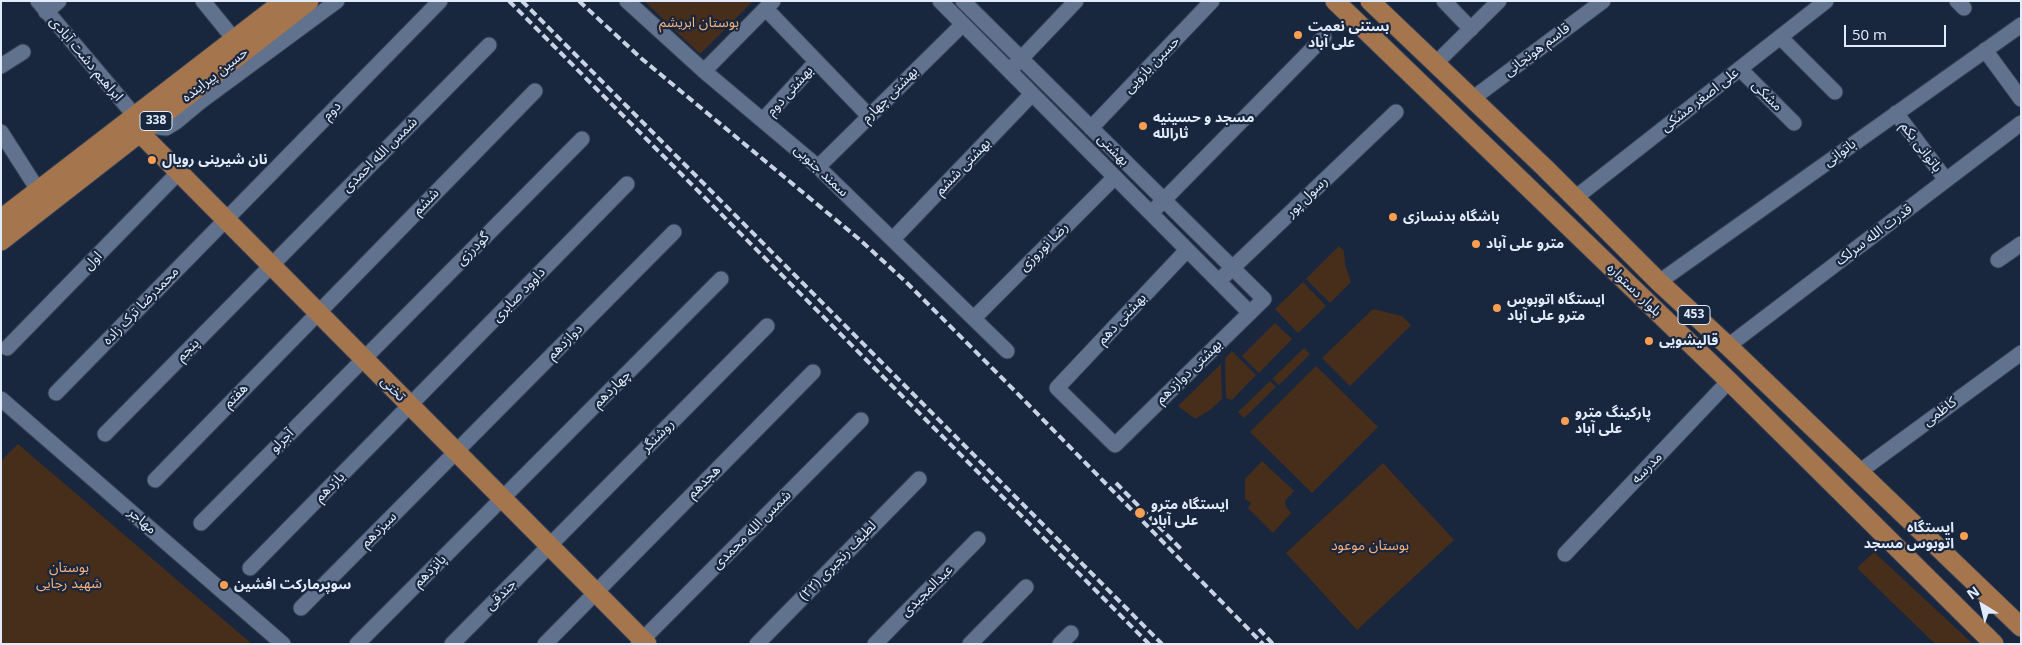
<!DOCTYPE html>
<meta charset="utf-8">
<style>
body{margin:0}
#map{position:relative;width:2022px;height:645px;overflow:hidden;background:#18263e;font-family:"Open Sans",sans-serif}
canvas{display:block}
.frame{position:absolute;inset:0;border:2px solid #e1ebfb;pointer-events:none}
.north{position:absolute;left:1957px;top:580px;width:50px;height:50px;-webkit-text-stroke:4px #18263e;paint-order:stroke;rotate:324deg;font-size:14px;font-weight:700;line-height:20px;text-align:center;color:#e1ebfb}
.north::after{content:'';display:block;margin:auto;width:18px;height:22px;background:#e1ebfb;clip-path:polygon(50% 0,100% 100%,50% 72%,0 100%)}
.scale{position:absolute;left:1844px;top:25px;width:102px;height:22px;box-sizing:border-box;border:2px solid #e1ebfb;border-top:0;padding-left:6px;font-size:15px;line-height:18px;white-space:nowrap;color:#e1ebfb;-webkit-text-stroke:4px #18263e;paint-order:stroke}
</style>
<div id="map">
<canvas width="2022" height="645"></canvas>
<div class="frame"></div>
<div class="north">N</div>
<div class="scale">50 m</div>
</div>
<script>
const c = document.querySelector('canvas').getContext('2d');
c.lineJoin = 'round';
function fillPath(path, color) {
  c.fillStyle = color;
  c.fill(path, 'evenodd');
}
function trace(path, color, width, dash) {
  c.strokeStyle = color;
  c.lineWidth = width;
  c.lineCap = dash ? 'butt' : 'round';
  c.setLineDash(dash || []);
  c.stroke(path);
}
function write(font, color, halo, rows, align = 'center') {
  c.font = font + ' "Open Sans","Noto Sans Arabic",sans-serif';
  c.lineWidth = 4.5;
  c.setLineDash([]);
  c.textBaseline = 'middle';
  c.strokeStyle = halo;
  c.fillStyle = color;
  for (const [text, x, y, turn = 0] of rows) {
    c.save();
    c.translate(x, y);
    c.rotate((+turn || 0) * Math.PI / 180);
    c.textAlign = isNaN(turn) ? turn : align;
    if (halo) c.strokeText(text, 0, 0);
    c.fillText(text, 0, 0);
    c.restore();
  }
}
fillPath(new Path2D(`
 M644,1H753L700,54Z
 M1339,246L1344,251L1345,264L1351,282L1330,303L1306,279Z
 M1303,282L1326,306L1298,333L1275,309Z
 M1373,309L1402,316L1411,325L1350,386L1322,358Z
 M1275,323L1292,339L1259,373L1242,356Z
 M1304,348L1310,354L1279,385L1272,379Z
 M1232,351L1256,375L1232,400L1226,398L1225,358Z
 M1221,364L1222,399L1210,410L1195,419L1178,406Z
 M1316,366L1378,427L1312,493L1250,432Z
 M1270,381L1276,387L1244,418L1238,412Z
 M18,444L252,644H1V461Z
 M1262,461L1294,491L1285,501L1286,507L1291,513L1273,533L1248,508L1251,503L1245,499V479Z
 M1383,463L1454,540L1357,630L1286,553Z
 M1874,552L1973,644H1935L1857,568Z`), '#472e1b');
const minor = new Path2D(`
 M38,1L135,116L142,108
 M203,1L229,33
 M627,1L704,71L818,167L1007,351
 M940,1L1250,313
 M963,1L1264,299L1115,445L1057,388L1187,250
 M1444,1L1471,29
 M1957,1L1964,8
 M766,9L869,116
 M46,12L59,1
 M1780,37L1835,92
 M1985,50L2021,99
 M1435,64L1499,1
 M1015,65L1076,1
 M1,66L23,52
 M1740,69L1794,123
 M704,71L773,1
 M1472,99L1603,1
 M1896,113L1946,180
 M763,120L816,62
 M150,126L166,128L176,122L200,102L337,1
 M1091,128L1212,1
 M1,132L38,190
 M818,167L963,24
 M1575,198L1826,1
 M1157,207L1324,37
 M893,239L1032,94
 M1998,260L2021,244
 M1225,275L1396,112
 M1659,282L2021,25
 M974,318L1115,177
 M1728,346L2021,123
 M7,348L178,173
 M56,393L440,1
 M1,399L283,644
 M105,434L489,45
 M1859,472L2021,353
 M155,480L535,91
 M201,523L582,139
 M1565,554L1729,381
 M250,568L627,184
 M301,608L674,232
 M357,644L721,279
 M452,644L767,326
 M545,644L813,372
 M638,644L861,420
 M757,644L919,479
 M875,644L978,539
 M970,644L1026,587
 M1060,644L1071,633`);
const major = new Path2D(`
 M1335,1L1729,381L1994,644
 M1370,1L1545,168L1659,282L1728,346L2021,627
 M140,133L647,644
 M1,219L284,1
 M1,241L309,1`);
trace(minor, '#353f53', 17);
trace(major, '#353f53', 21);
trace(minor, '#61728e', 15);
trace(major, '#a5764d', 19);
trace(new Path2D(`
 M509,1L1149,644
 M522,1L1162,644
 M579,1L642,59L859,239L906,282L1016,392L1263,644
 M1116,483L1181,549
 M1259,629L1273,644`), '#c8d2e3', 4, [8, 4]);
for (const [x, y, r, color] of [
 [1298,35,5,"#fb9e51"],
 [1143,126,5,"#fb9e51"],
 [152,160,5,"#fb9e51"],
 [1393,217,5,"#fb9e51"],
 [1476,244,5,"#fb9e51"],
 [1497,308,5,"#fb9e51"],
 [1649,341,5,"#fb9e51"],
 [1565,421,5,"#fb9e51"],
 [1140,513,6,"#fb9e51"],
 [1964,536,5,"#fb9e51"],
 [224,585,5,"#fb9e51"]
]) {
  const dot = new Path2D();
  dot.arc(x, y, r, 0, 2 * Math.PI);
  c.fillStyle = color;
  c.fill(dot);
  trace(dot, '#18263e', 2);
}
for (const [x, y, w] of [
 [156,121,32],
 [1694,315,32]
]) {
  const box = new Path2D();
  box.roundRect(x - w / 2, y - 9.5, w, 19, 4);
  c.fillStyle = '#18263e';
  c.fill(box);
  trace(box, '#e1ebfb', 1);
}
write('bold 12px', '#e1ebfb', null, [
 ["338",156,121],
 ["453",1694,315]
]);
write('14px', '#f8b17b', '#18263e', [
 ["بوستان ابریشم",699,23],
 ["بوستان موعود",1370,546],
 ["بوستان",69,568],
 ["شهید رجایی",69,584]
]);
write('bold 14px', '#e1ebfb', '#18263e', [
 ["بستنی نعمت",1308,27],
 ["علی آباد",1308,43],
 ["مسجد و حسینیه",1153,118],
 ["ثارالله",1153,134],
 ["نان شیرینی رویال",162,160],
 ["باشگاه بدنسازی",1403,217],
 ["مترو علی آباد",1486,244],
 ["ایستگاه اتوبوس",1507,300],
 ["مترو علی آباد",1507,316],
 ["قالیشویی",1659,341],
 ["پارکینگ مترو",1575,413],
 ["علی آباد",1575,429],
 ["ایستگاه مترو",1151,505],
 ["علی آباد",1151,521],
 ["ایستگاه",1954,528,"right"],
 ["اتوبوس مسجد",1954,544,"right"],
 ["سوپرمارکت افشین",234,585]
], 'left');
write('14px', '#e1ebfb', '#18263e', [
 ["قاسم هونجانی",1537,50,-37],
 ["ابراهیم دشت آبادی",86,59,50],
 ["حسین بازویی",1152,65,-46],
 ["حسین پیراینده",215,75,-38],
 ["بهشتی دوم",790,91,-48],
 ["بهشتی چهارم",890,95,-45],
 ["مشکی",1767,96,45],
 ["علی اصغر مشکی",1700,100,-38],
 ["دوم",332,111,-46],
 ["باتوانی یکم",1921,147,53],
 ["بهشتی",1113,150,45],
 ["باتوانی",1840,153,-36],
 ["شمس الله احمدی",380,155,-45],
 ["بهشتی ششم",963,167,-46],
 ["سمند جنوبی",821,171,43],
 ["رسول پور",1307,197,-44],
 ["ششم",426,202,-46],
 ["قدرت الله سرلک",1874,235,-37],
 ["رضا نوروزی",1044,247,-45],
 ["گودرزی",473,249,-45],
 ["اول",93,261,-46],
 ["بلوار دستواره",1634,290,44],
 ["داوود صابری",519,295,-46],
 ["محمدرضا ترک زاده",141,306,-46],
 ["بهشتی دهم",1122,319,-47],
 ["دوازدهم",565,342,-45],
 ["پنجم",188,350,-45],
 ["بهشتی دوازدهم",1189,372,-44],
 ["تختی",393,389,45],
 ["چهاردهم",612,389,-45],
 ["هفتم",236,396,-46],
 ["کاظمی",1940,412,-37],
 ["روشنگر",658,436,-45],
 ["آجرلو",282,441,-45],
 ["مدرسه",1647,468,-46],
 ["هجدهم",704,482,-45],
 ["یازدهم",330,487,-45],
 ["مهاجر",142,521,41],
 ["سیزدهم",379,530,-45],
 ["شمس الله محمدی",752,530,-45],
 ["لطیف رنجبری (۲۲)",838,561,-46],
 ["پانزدهم",430,571,-45],
 ["عبدالمجیدی",927,591,-45],
 ["جندقی",501,595,-45]
]);
</script>
